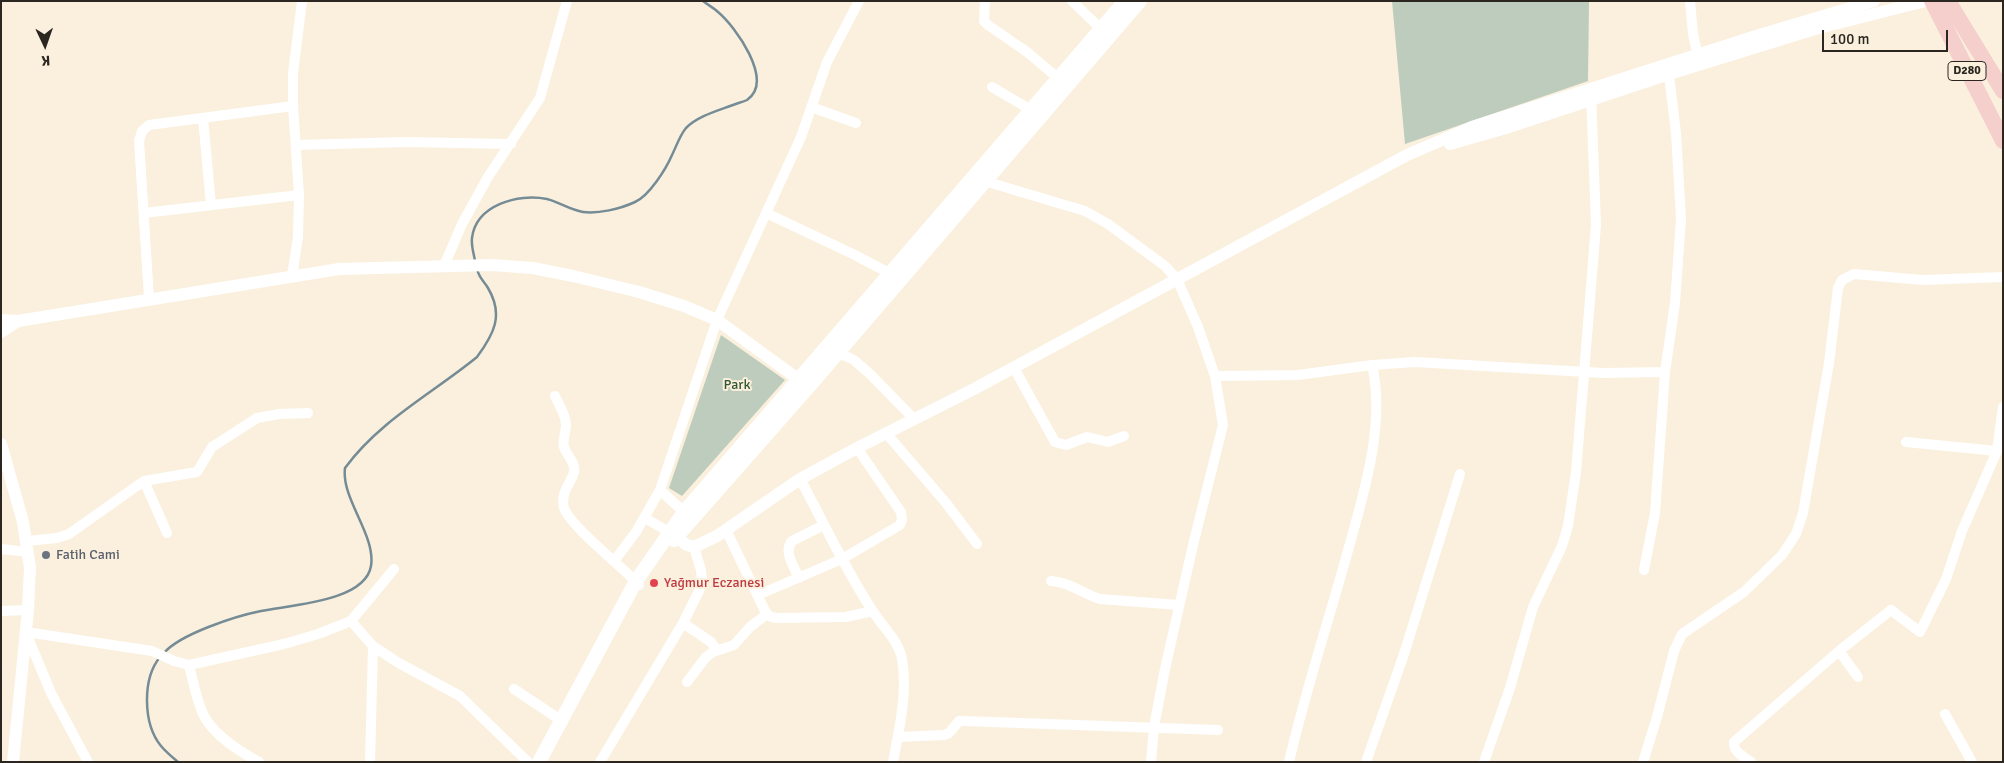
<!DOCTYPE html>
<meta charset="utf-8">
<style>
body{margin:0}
#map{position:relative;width:2004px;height:763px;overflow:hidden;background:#faf0dd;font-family:Signika,sans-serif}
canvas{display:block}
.frame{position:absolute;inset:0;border:2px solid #2b2720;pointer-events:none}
.north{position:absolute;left:20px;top:20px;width:50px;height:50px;-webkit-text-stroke:4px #faf0dd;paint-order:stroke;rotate:177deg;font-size:14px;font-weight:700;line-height:20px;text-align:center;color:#2b2720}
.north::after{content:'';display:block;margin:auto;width:18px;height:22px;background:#2b2720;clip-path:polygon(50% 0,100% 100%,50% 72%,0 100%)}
.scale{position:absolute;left:1822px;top:30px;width:126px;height:22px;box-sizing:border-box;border:2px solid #2b2720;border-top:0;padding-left:6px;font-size:15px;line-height:18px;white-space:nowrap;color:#2b2720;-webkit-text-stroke:4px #faf0dd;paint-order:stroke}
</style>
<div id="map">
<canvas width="2004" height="763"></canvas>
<div class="frame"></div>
<div class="north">K</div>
<div class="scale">100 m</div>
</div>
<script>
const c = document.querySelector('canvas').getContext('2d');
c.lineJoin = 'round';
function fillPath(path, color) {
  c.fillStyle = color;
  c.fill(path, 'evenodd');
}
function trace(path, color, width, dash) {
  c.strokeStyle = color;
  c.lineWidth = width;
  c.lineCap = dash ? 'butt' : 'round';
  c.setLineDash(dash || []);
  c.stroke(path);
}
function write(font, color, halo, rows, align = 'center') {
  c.font = font + ' Signika,sans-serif';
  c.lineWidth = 4;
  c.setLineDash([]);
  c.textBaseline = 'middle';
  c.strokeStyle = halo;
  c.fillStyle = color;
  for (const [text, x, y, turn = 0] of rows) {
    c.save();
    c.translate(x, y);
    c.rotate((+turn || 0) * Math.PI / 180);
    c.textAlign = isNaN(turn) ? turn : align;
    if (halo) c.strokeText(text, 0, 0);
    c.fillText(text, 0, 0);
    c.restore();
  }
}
fillPath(new Path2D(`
 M1392,1H1589L1588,81L1405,144Z
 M721,335L785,380L682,496L669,488Z`), '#bdccbc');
trace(new Path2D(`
 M475,261C474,254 471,246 472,238C476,205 518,193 547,199C559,202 570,210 583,212C598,214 620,209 635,202C649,196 666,169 672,155C676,147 680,135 686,128C698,116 717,111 733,105C738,103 743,102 747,100C775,81 735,26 718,12C714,8 708,5 703,1
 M164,653C180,634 236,616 261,611C289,605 365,602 371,566C376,535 341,499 345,468C379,421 433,393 477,357C494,334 504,315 488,288C484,281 479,278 477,269
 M160,657C142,679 143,724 161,746C166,752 172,757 178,762`), '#758b95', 2.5);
trace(new Path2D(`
 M985,1L984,21L988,25L1027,52L1058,78
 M1072,1L1101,29
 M1690,1L1693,34L1699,61
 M992,87L1031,110
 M811,107L856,123
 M203,118L211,205
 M296,145L407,142L511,144
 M981,180L1085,211L1108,224L1165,266L1177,279L1198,327L1215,376L1223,425L1193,545L1165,669L1154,727L1151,762
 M144,213L299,195
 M766,213L853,254L889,273
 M444,266L462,224L488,177L540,98L567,1
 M292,276L298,237L299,195L293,106V73L302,1
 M149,298L139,141L142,131L149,125L293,106
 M832,350L854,360L871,375L914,419
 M1014,368L1055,442L1066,445L1087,437L1108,442L1124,436
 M1215,376L1298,375L1372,365L1415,362L1603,373L1665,372
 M555,396C559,405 566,415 566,425C566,433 562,439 564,447C567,456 576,463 574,472C571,484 560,492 564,508C570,526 624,568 639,585
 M886,433L946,503L977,544
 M1906,442L1997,451
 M800,479C824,523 845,569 872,610C882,626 899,641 902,659C908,693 899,729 893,762
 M144,481L167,533
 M660,490L684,512
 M645,518L669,532
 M726,530L765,611L769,616L775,618L846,617L873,611
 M27,541L57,538L69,534L144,481L197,472L212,447L257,418L279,414L308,413
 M1,549L28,552
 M614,561L636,532L660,490L717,320L801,137L827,62L859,1
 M1644,570L1655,513L1665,372L1675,303L1681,219L1676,133L1668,67
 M799,578C794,566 783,552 792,541L824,525
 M1051,581C1070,582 1083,594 1100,599L1179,605
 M758,595L842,559L900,525L902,520L901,512L857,448
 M1,611L28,610
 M351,621L373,646L397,662L460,696L528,762
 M683,623L711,642L717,650
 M26,632L152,651L174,661L189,665L284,644L318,634L351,621L394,569
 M26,633L51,693L88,762
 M1839,651L1858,677
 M189,665C193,681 196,698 203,714C213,735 239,751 259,762
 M687,682L706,657L713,652L734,645L750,627L767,614
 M514,689L562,721
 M1945,714L1972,762
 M898,737L944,735L949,733L959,721H963L1218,730
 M370,762L373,646
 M600,762L683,623L699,591L702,580L701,570L694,547
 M1289,762C1305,692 1328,623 1347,554C1363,496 1386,425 1372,365
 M1366,762L1404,654L1460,474
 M1484,762L1510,688L1533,607L1562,546L1568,526L1576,472L1596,225L1591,93
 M1643,762L1657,717L1674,651L1682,634L1744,592L1782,555L1796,534L1803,513L1829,363L1838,288L1842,280L1854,274L1923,280L2003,277
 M1751,762C1743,756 1733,752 1734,742L1839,651L1891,610L1920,632L1946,579L1962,531L1997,451L2003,407`), '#fff', 10);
trace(new Path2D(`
 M1450,144L1506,128L1669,74L1815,29L1925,1
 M1,320L18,321L339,269L492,265L533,268L573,276L639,292L684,306L717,320L798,379
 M1,332L18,321
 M1,444L23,522L30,568L28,610L13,762
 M669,532L687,545L694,547L717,536L800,479L857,448L974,389L1407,155L1472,127L1756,36L1874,1`), '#fff', 12);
trace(new Path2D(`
 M674,540L813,382L1140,1
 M539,762L636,581L684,512L1125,1`), '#fff', 14);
trace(new Path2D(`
 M1932,1L2003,141
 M1948,1L2003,91`), '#f4cfcc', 16);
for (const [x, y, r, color] of [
 [46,555,5,"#6b7280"],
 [654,583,5,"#e0444e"]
]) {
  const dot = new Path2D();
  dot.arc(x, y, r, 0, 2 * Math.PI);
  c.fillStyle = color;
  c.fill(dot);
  trace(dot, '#faf0dd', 2);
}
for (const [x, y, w] of [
 [1967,71,38]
]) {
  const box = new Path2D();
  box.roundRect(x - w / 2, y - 9.5, w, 19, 4);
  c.fillStyle = '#faf0dd';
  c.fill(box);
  trace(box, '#2b2720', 1);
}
write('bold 12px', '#2b2720', null, [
 ["D280",1967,71]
]);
write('14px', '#325732', '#faf0dd', [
 ["Park",737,385]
]);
write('14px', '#5b616d', '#faf0dd', [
 ["Fatih Cami",56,555]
], 'left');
write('14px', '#be3a42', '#faf0dd', [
 ["Yağmur Eczanesi",664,583]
], 'left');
</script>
